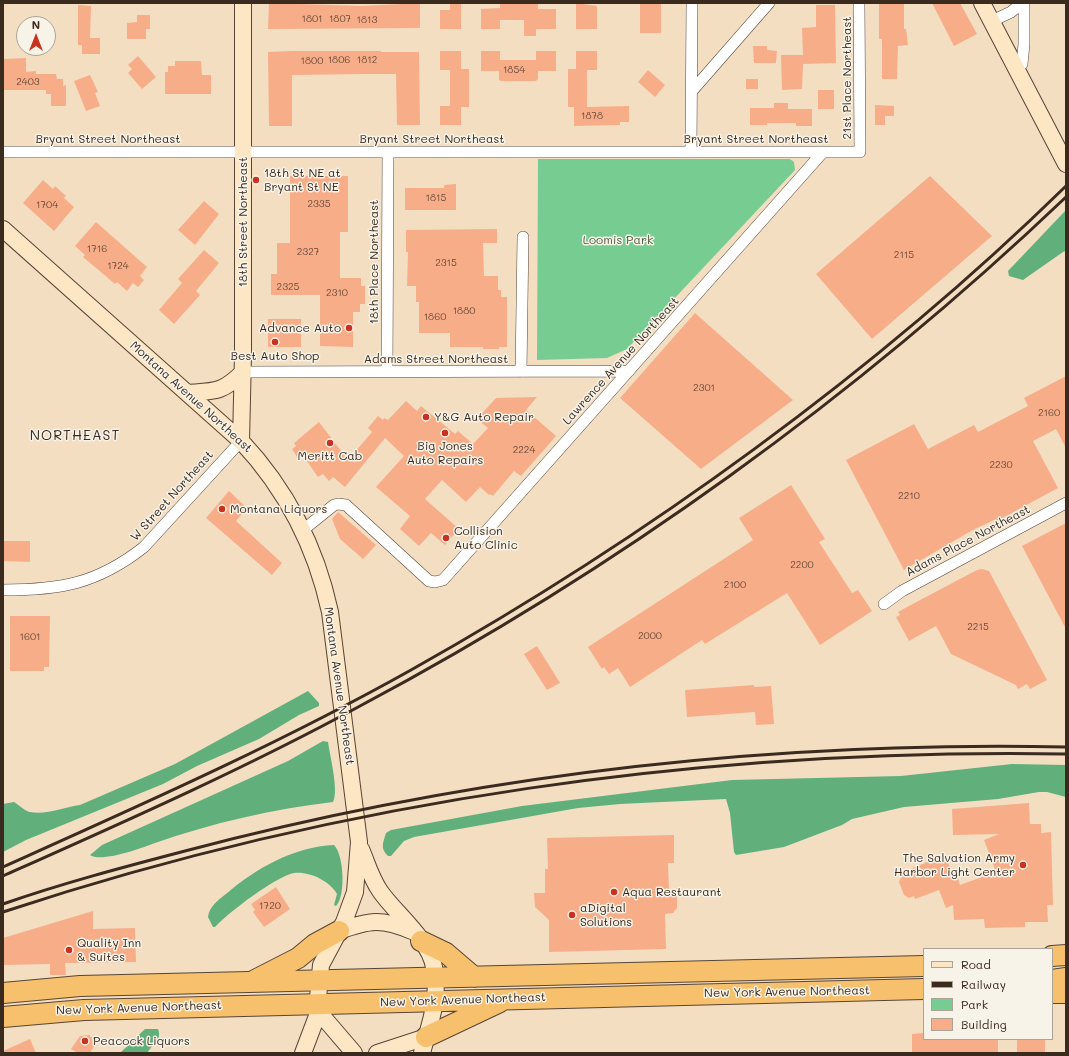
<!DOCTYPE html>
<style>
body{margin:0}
#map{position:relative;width:1069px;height:1056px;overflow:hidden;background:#f3dec2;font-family:Mali,sans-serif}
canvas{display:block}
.frame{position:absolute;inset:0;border:4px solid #3b2a1e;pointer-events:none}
.legend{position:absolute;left:923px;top:948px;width:130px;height:92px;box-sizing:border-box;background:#f7f3e8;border:1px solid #aca397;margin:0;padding:5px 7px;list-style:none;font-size:12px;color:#3b2a1e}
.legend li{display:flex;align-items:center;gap:8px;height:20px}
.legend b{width:20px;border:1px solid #aca397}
.north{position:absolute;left:16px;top:16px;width:40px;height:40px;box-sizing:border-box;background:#f7f3e8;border:1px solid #aca397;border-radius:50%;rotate:0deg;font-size:11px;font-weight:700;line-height:16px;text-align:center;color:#3b2a1e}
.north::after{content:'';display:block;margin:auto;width:14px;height:18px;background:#c8321e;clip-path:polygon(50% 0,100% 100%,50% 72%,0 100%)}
</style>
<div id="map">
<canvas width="1069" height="1056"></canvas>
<div class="frame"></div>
<ul class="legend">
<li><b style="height:5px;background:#fce6c4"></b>Road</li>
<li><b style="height:5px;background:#3b2a1e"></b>Railway</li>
<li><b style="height:11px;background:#77cd91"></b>Park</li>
<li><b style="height:11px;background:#f8ad89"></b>Building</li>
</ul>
<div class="north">N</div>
</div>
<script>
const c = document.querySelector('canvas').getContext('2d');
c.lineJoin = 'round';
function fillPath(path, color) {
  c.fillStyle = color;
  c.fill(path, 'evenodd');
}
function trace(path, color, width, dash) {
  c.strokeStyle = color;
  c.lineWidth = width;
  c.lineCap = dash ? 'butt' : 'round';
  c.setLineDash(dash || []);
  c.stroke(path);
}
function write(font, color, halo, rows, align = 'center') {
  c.font = font + ' Mali,sans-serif';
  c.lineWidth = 3;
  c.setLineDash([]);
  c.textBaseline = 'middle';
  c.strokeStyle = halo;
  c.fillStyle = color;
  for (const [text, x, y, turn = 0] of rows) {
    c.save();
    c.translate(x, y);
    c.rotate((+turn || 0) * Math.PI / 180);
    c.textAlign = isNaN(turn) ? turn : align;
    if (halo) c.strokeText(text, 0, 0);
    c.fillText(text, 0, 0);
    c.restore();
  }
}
fillPath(new Path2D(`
 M538,159H790L794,162L795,170L627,349L607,358L537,360Z`), '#77cd91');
fillPath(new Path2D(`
 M1066,210V251L1063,252L1023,280L1009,276L1008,271Z
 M308,691L319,703V706L299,715L259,739L197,766L163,784L26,840L3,852V804L14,802C19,805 25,811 30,812C47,815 64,807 80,805L175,764Z
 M323,741L328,742C330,756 339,791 333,802C273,809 212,823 155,843C142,848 101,863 90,855L102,845L288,761Z
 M1012,764L1066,765V797L1047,792H1039L998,799L904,807L852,819L842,825L784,847L736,855L734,852L730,813L726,799L620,804L578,808L414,837L404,841L391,856H388C380,848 383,843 386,833L391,830L522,806L732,780L901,776Z
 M334,845C344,855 346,896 336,906L334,905L337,894C330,881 309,871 294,873C275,877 229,912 215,927H213L208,917C209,907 218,900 226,894C256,868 294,847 334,845Z
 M145,1029H158L159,1032V1037L147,1053H120Z`), '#61b07b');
fillPath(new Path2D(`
 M269,3L363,6L420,3V28L268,29Z
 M450,3H461V29H440V10H450Z
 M500,3H538V9H556V29H536V36H524V20H500V29H481V9L500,8Z
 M576,3L597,6V29H576Z
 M640,3H661V33H640Z
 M879,3H904V29H906L908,45L898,46L897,79H882V39H879Z
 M932,3H960L977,34L954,46Z
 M78,5L91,6L90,38H100V54H82V45H78Z
 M816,5H835L836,63L803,64L802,89L782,90L781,55H803L802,28L816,27Z
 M137,15H150V29H146V39H127V23L137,22Z
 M753,46H767V50L777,51L776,63H754Z
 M292,51H381V52H419L420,125H397L396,74H363L292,75V126H269L268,52Z
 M440,51H461V69H469V107H461V125H440V106H450V70H440Z
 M481,51H500V60H536V51H556V71H538V79L536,81H501L499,80V71H481Z
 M576,51H597V70H587V107L629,106V122H620V125L574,126V107H568V69H576Z
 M138,56L156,77L142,89L128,73L132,69L128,65Z
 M26,58V72L36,71V74H56L57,79H63V86L66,85V106H51V94H46V90H3V59Z
 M175,61H201L202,75H211V94H165V72H168V66H175Z
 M648,70L665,85L655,97L638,82Z
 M90,75L98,92L95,93L100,106L86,111L74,81Z
 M746,79H758V89H746Z
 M818,90H834V109H818Z
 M774,103H788V109H812V126H796V123H767V125H750V108H774Z
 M875,105L894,106V116H885V125H875Z
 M290,176H348V232H340V278H361V286H365V304H360V312H353V347L320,346V295H271V274H277V243H290Z
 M930,176L992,236L872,339L816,274Z
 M43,180L53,189L55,186L66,196L64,198L74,207L54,231L23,203Z
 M456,184V210H405V188H444V185Z
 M204,201L219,214L195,245L178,230Z
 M96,222L147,267L140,276L144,280L138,287L133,283L127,291L117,282L115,284L83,257L85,255L75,246Z
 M497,229V243H483L484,276H498V290H501V297H507V347H499V349H483V347H450V333H419V302H416V286H407L408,252H406V230Z
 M204,250L219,263L196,291L200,295L174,324L159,310L182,283L178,279Z
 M695,313L793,400L701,469L620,398Z
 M268,319H301V347H268Z
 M1066,376V448L1056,429L1033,441L1058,488L997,521L996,519L971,531L904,570L846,460L914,424L928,449L974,425L978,432L1028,406L1024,398Z
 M537,397L526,410L556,436L521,476L514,471L493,496L490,494L489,495L480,487L466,502L442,480L425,499L459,529L445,545L431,533L419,546L400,529L410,516L376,487L404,456L385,438L345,487L333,477L329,481L323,474L318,477L302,454L297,457L292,449L296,446L294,443L319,422L348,460L372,432L368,428L378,416L383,420L384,418L388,420L406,401L417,411L421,406L455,434L458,431L473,444L488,428L477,419L496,398Z
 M791,485L825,539L819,542L852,593L858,590L872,611L820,645L787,593L705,644L702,640L630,687L618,668L609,674L604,667L602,669L588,647L753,540L739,518Z
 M229,491L247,508L236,521L282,563L272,575L206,518Z
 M338,512L376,545L363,559L340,539L332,519Z
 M1066,523V629L1022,546Z
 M3,541H30V562L3,561Z
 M982,569L989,571L1047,680L1030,689L1027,684L1018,689L1016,685L951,654L936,626L909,641L896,617L900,615L898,612L922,599L977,570Z
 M10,616H50L49,667H44V671H10Z
 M537,646L560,683L547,690L524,654Z
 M754,685V687L771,686L774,724L756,725L755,712L687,717L685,690Z
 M1029,803L1030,824H1041V833L1051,832L1053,905H1047L1048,922H1025V927L985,928L984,919L954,920L953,905L946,908L939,890L915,899L914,896L909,898L904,895L899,882L901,877L906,875L905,871L945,855L955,880L958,879L960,885L996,872L984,840L999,834L953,835L952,809Z
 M674,835V863H668L669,891L677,890V908L673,913L665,914L666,949L549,952V920L535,907L534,893H545V869H548L547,838Z
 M276,887L290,909L264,927L253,912L255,910L251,904Z
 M93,911V929L135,928L136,962L65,963L66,975H50V964L3,965V938Z
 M924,1033V1039H998V1053H912V1034Z
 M90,1035V1037H94V1046L90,1053H78L71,1049L80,1036Z
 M30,1039L36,1053H3V1051Z
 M1017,1039H1045V1053H1017Z`), '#f8ad89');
const street = new Path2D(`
 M992,21L1011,12L1022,3
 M1022,64L1024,44V3
 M692,91L769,3
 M3,152H860L859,3
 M691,152L692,3
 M387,371L388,152
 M243,372L629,371
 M521,372L523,237
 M303,530L334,505L338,504L346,505L429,581L435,582L443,580L823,152
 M3,590C60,590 97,584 144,547L241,441
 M884,604L902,591L1066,503`);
const secondary = new Path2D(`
 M982,3L1066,164
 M3,229L241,441C286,489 316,547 330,612L359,842L355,892L344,922L321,965L318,998L324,1018L354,1053
 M187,393C215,391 222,393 243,372
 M241,441L243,355V3
 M361,849C367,863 371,878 380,891C395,913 429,939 434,967C440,998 430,1023 422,1053
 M339,931C370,920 381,918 412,931
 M303,1053L320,1008
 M377,1053L426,1037`);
const highway = new Path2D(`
 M421,941L446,953L474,977
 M1052,956L1066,955
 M255,980L298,958L315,944L339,931
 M1052,980L1066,978
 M3,993L80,986L924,966
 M1052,993H1066
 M3,1017L84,1010L924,989
 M426,1037L500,1002`);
trace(street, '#574537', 12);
trace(secondary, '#574537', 18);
trace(highway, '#574537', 22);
trace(street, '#fff', 11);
trace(secondary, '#fce6c4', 16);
trace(highway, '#f7c06c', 20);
trace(new Path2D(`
 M3,867C141,805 279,744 411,670C643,540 875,373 1066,186
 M3,876C124,822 244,769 360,706C616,570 856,397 1066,197
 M3,904C63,883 124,867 185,851C473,775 769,741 1066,747
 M3,912C345,799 707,748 1066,754`), '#3b2a1e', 3);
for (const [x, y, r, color] of [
 [256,180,4,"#c8321e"],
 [349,328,4,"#c8321e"],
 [275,342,4,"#c8321e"],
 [426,417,4,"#c8321e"],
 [445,433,4,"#c8321e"],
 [330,443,4,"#c8321e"],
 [222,509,4,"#c8321e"],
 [446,538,4,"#c8321e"],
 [1023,865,4,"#c8321e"],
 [614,892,4,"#c8321e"],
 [572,915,4,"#c8321e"],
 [69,950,4,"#c8321e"],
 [85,1041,4,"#c8321e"]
]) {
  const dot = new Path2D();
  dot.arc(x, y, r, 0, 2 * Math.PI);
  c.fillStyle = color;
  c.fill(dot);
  trace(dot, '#f7f3e8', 1.5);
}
write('10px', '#6a4b39', null, [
 ["1801",312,19],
 ["1807",340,19],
 ["1813",367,20],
 ["1806",339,60],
 ["1812",367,60],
 ["1800",312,61],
 ["1854",514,70],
 ["2403",28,82],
 ["1878",592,116],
 ["1815",436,198],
 ["2335",319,204],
 ["1704",47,205],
 ["1716",97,249],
 ["2327",308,252],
 ["2115",904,255],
 ["2315",446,263],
 ["1724",118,266],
 ["2325",288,287],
 ["2310",337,293],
 ["1880",464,311],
 ["1860",435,317],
 ["2301",704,388],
 ["2160",1049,413],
 ["2224",524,450],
 ["2230",1001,465],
 ["2210",909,496],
 ["2200",802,565],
 ["2100",735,585],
 ["2215",978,627],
 ["2000",650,636],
 ["1601",30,637],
 ["1720",270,906]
]);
write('12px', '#3b2a1e', '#f7f3e8', [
 ["21st Place Northeast",847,78,-90],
 ["Bryant Street Northeast",108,139],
 ["Bryant Street Northeast",432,139],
 ["Bryant Street Northeast",756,139],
 ["18th Street Northeast",243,222,-90],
 ["18th Place Northeast",374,262,-90],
 ["Adams Street Northeast",436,359],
 ["Lawrence Avenue Northeast",621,361,-48],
 ["Montana Avenue Northeast",191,397,42],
 ["W Street Northeast",172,496,-48],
 ["Adams Place Northeast",968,541,-28],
 ["Montana Avenue Northeast",339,686,82],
 ["New York Avenue Northeast",787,992,-1],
 ["New York Avenue Northeast",463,1000,-2],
 ["New York Avenue Northeast",139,1008,-2]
]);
write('12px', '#3b2a1e', '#f7f3e8', [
 ["18th St NE at",264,173],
 ["Bryant St NE",264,187],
 ["Advance Auto",341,328,"right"],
 ["Best Auto Shop",275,356,"center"],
 ["Y&G Auto Repair",434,417],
 ["Big Jones",445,446,"center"],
 ["Auto Repairs",445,460,"center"],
 ["Meritt Cab",330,456,"center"],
 ["Montana Liquors",230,509],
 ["Collision",454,531],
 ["Auto Clinic",454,545],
 ["The Salvation Army",1015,858,"right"],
 ["Harbor Light Center",1015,872,"right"],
 ["Aqua Restaurant",622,892],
 ["aDigital",580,908],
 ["Solutions",580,922],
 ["Quality Inn",77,943],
 ["& Suites",77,957],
 ["Peacock Liquors",93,1041]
], 'left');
write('12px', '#4d5b40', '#f7f3e8', [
 ["Loomis Park",618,240]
]);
c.letterSpacing = '1px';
write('14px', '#3b2a1e', '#f7f3e8', [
 ["NORTHEAST",75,436]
]);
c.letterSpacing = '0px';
</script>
